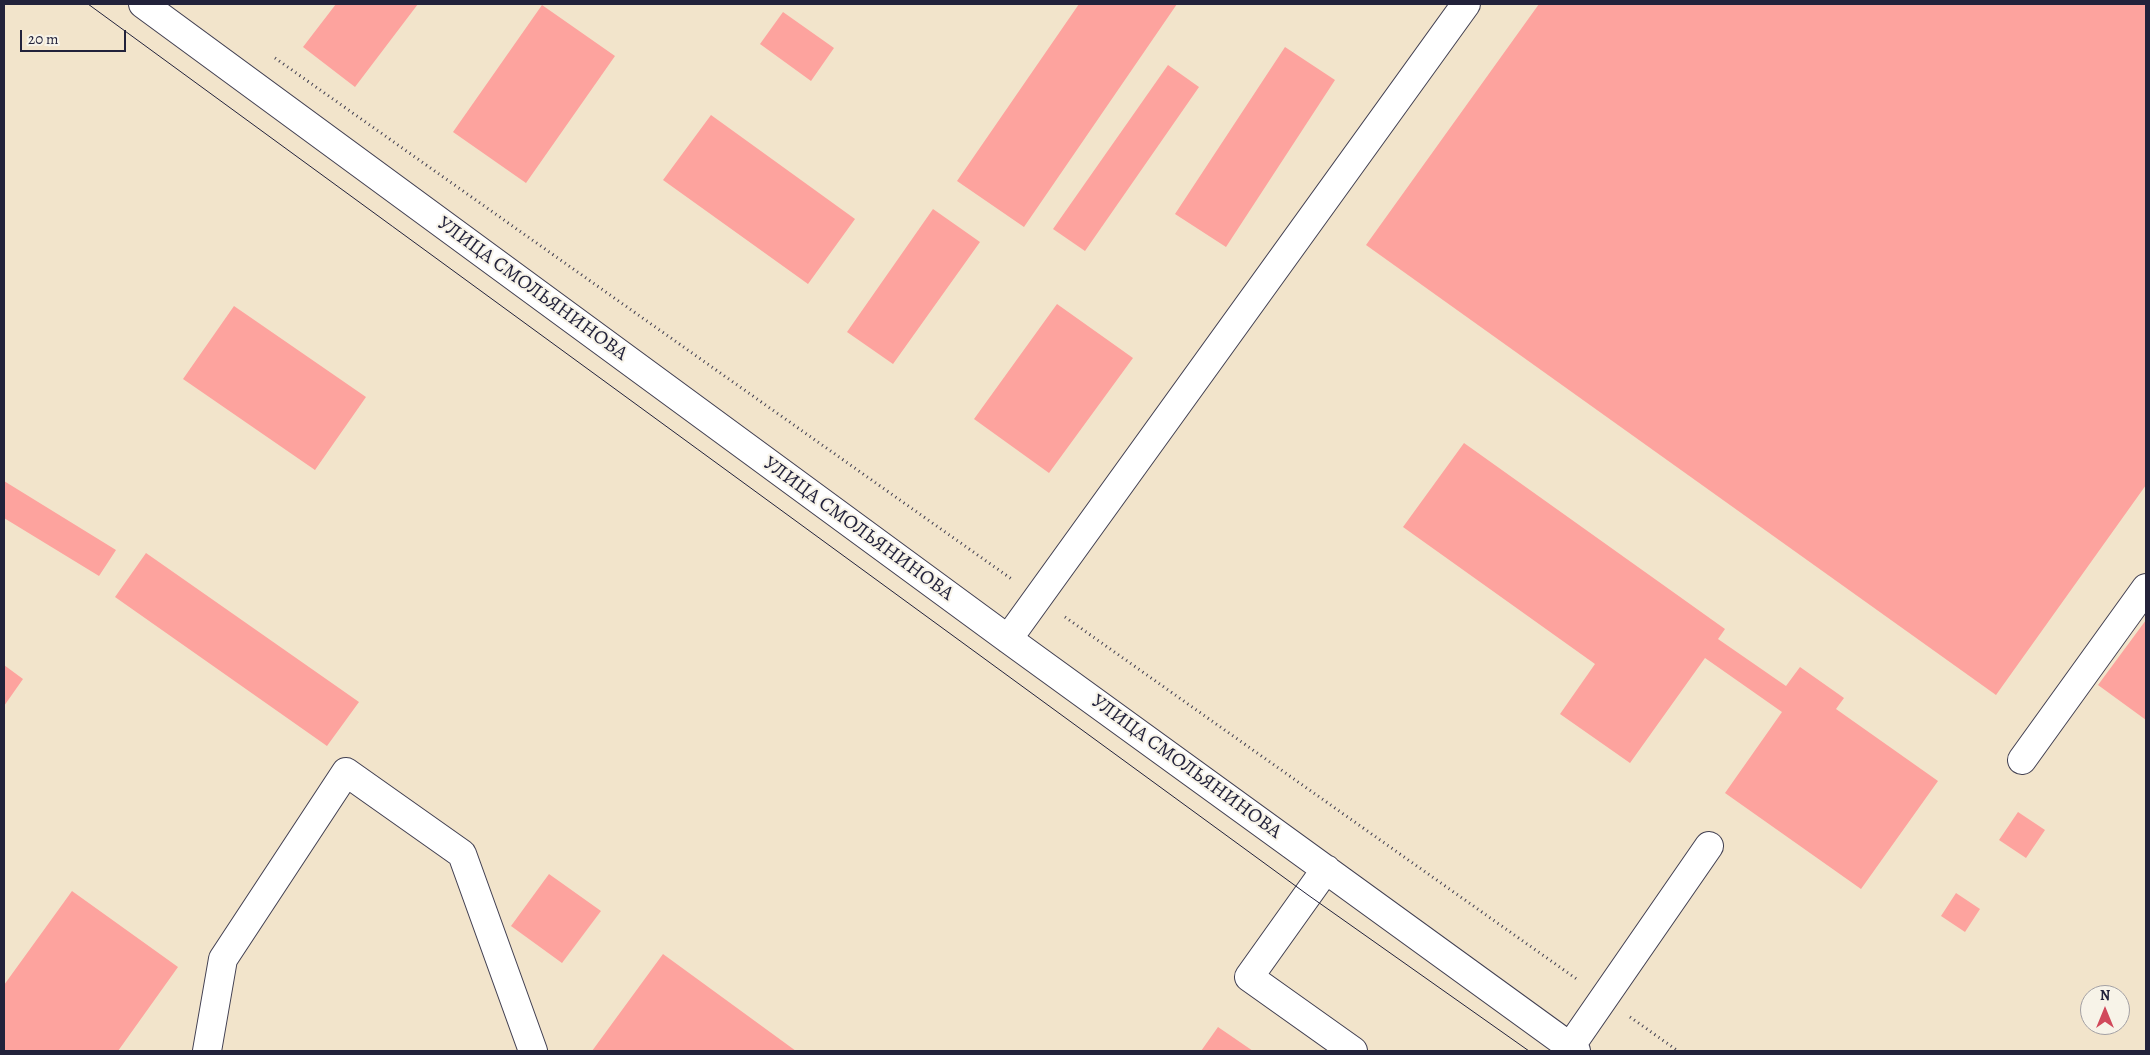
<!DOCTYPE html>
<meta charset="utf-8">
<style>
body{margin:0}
#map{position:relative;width:2150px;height:1055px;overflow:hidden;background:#f2e4cb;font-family:Alegreya,serif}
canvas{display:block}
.frame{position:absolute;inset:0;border:5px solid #22223b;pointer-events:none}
.north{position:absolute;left:2080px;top:985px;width:50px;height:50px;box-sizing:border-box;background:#f7f3e8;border:1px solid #a29fa3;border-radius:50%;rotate:0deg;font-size:14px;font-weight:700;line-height:20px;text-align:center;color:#22223b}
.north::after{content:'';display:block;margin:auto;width:18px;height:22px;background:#d1495b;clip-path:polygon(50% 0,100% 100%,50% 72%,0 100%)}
.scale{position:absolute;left:20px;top:30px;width:106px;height:22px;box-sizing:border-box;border:2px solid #22223b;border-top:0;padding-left:6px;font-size:15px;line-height:18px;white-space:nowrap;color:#22223b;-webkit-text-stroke:4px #f7f3e8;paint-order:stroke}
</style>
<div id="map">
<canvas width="2150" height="1055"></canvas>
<div class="frame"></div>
<div class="north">N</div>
<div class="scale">20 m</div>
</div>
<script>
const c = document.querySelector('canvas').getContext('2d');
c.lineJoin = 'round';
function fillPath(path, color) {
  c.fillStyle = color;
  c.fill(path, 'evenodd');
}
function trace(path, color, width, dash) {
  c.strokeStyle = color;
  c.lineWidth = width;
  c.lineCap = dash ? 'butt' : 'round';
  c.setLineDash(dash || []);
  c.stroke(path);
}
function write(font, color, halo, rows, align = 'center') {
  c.font = font + ' Alegreya,serif';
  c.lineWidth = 4;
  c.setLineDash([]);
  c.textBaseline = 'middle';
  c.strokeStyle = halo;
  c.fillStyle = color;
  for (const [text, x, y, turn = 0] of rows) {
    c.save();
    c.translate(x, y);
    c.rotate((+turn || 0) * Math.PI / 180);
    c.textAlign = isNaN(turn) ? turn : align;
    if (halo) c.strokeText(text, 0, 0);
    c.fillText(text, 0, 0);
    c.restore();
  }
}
fillPath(new Path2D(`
 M336,4H418L355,87L303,47Z
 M1079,4H1177L1024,227L957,181Z
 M1539,4H2146V485L1996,695L1366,245Z
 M542,5L615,56L526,183L453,132Z
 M783,12L834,48L811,81L760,44Z
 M1285,47L1335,80L1226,247L1175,214Z
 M1168,65L1199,87L1085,251L1053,229Z
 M711,115L855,219L808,284L663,180Z
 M933,209L980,242L893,364L847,332Z
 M1057,304L1133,358L1049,473L974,419Z
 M234,306L366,397L315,470L183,379Z
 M1464,443L1725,629L1718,639L1786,686L1800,667L1844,698L1836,709L1938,781L1861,889L1725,793L1782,712L1705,658L1630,763L1560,714L1595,664L1403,527Z
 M4,481L116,550L99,576L4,518Z
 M146,553L359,702L327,746L115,597Z
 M2146,620V720L2098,685Z
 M4,665L23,679L4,706Z
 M2018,812L2045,830L2026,858L1999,840Z
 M549,874L601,911L562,963L511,926Z
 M72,891L178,967L118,1051H4V985Z
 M1956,893L1980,909L1965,932L1941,916Z
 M663,954L796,1051H592Z
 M1218,1027L1253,1051H1201Z`), '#fda39e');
const minor = new Path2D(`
 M143,4L1008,639L1576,1051
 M1008,639L1466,4
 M2022,760L2146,588
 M1326,869L1249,977L1353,1051
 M1570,1047L1709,846
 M207,1051L223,959L346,772L462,854L533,1051`);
trace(minor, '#413f51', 30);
trace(new Path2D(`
 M275,58L1013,580
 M1065,617L1578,980
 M1630,1017L1678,1051`), '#413f51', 3, [1, 4]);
trace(minor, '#fff', 28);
trace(new Path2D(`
 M88,4L1308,895L1529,1051`), '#22223b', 1);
write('20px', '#22223b', '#f7f3e8', [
 ["УЛИЦА СМОЛЬЯНИНОВА",532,289,36],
 ["УЛИЦА СМОЛЬЯНИНОВА",858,529,36],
 ["УЛИЦА СМОЛЬЯНИНОВА",1186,767,36]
]);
</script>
